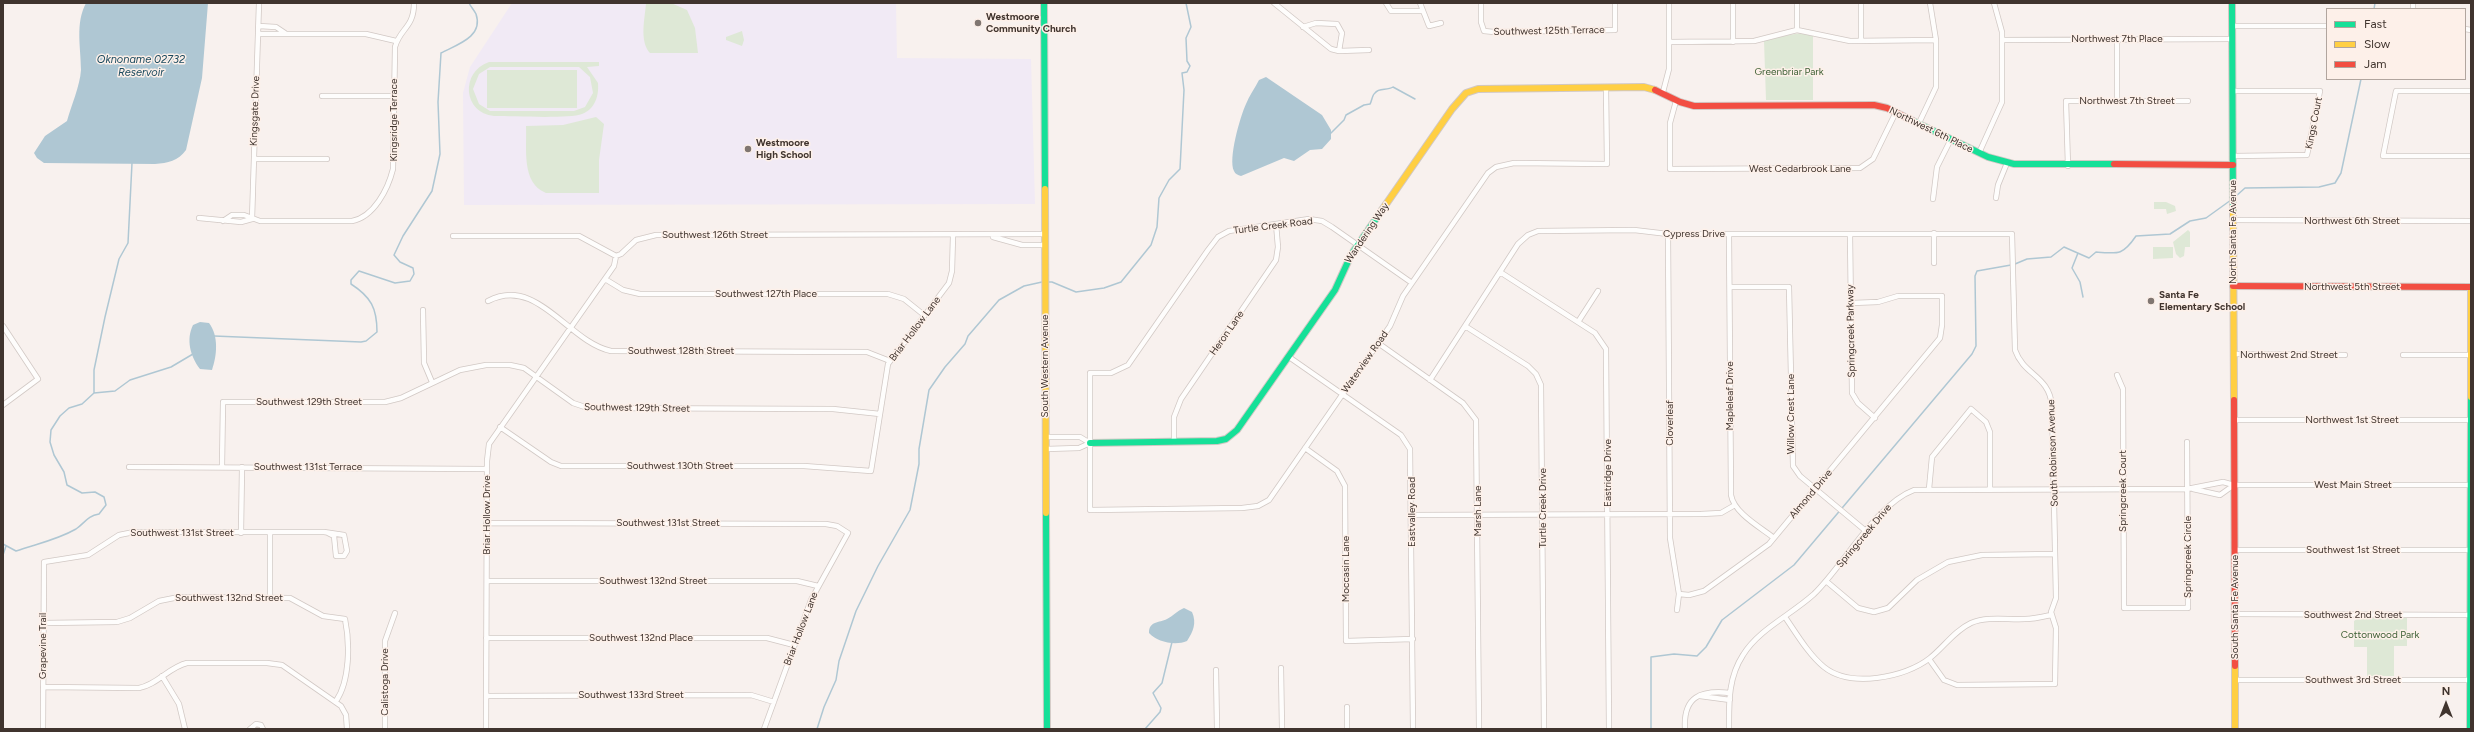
<!DOCTYPE html>
<style>
body{margin:0}
#map{position:relative;width:2474px;height:732px;overflow:hidden;background:#f8f1ee;font-family:Figtree,sans-serif}
canvas{display:block}
.frame{position:absolute;inset:0;border:4px solid #40342e;pointer-events:none}
.legend{position:absolute;left:2326px;top:8px;width:140px;height:72px;box-sizing:border-box;background:#fdf0e9;border:1px solid #b1a59e;margin:0;padding:5px 7px;list-style:none;font-size:12px;color:#40342e}
.legend li{display:flex;align-items:center;gap:8px;height:20px}
.legend b{width:20px;border:1px solid #b1a59e}
.north{position:absolute;left:2426px;top:684px;width:40px;height:40px;-webkit-text-stroke:3px #fdf0e9;paint-order:stroke;rotate:0deg;font-size:11px;font-weight:700;line-height:16px;text-align:center;color:#40342e}
.north::after{content:'';display:block;margin:auto;width:14px;height:18px;background:#40342e;clip-path:polygon(50% 0,100% 100%,50% 72%,0 100%)}
</style>
<div id="map">
<canvas width="2474" height="732"></canvas>
<div class="frame"></div>
<ul class="legend">
<li><b style="height:5px;background:#16e098"></b>Fast</li>
<li><b style="height:5px;background:#ffcf43"></b>Slow</li>
<li><b style="height:5px;background:#f24e42"></b>Jam</li>
</ul>
<div class="north">N</div>
</div>
<script>
const c = document.querySelector('canvas').getContext('2d');
c.lineJoin = 'round';
function fillPath(path, color) {
  c.fillStyle = color;
  c.fill(path, 'evenodd');
}
function trace(path, color, width, dash) {
  c.strokeStyle = color;
  c.lineWidth = width;
  c.lineCap = dash ? 'butt' : 'round';
  c.setLineDash(dash || []);
  c.stroke(path);
}
function write(font, color, halo, rows, align = 'center') {
  c.font = font + ' Figtree,sans-serif';
  c.lineWidth = 3;
  c.setLineDash([]);
  c.textBaseline = 'middle';
  c.strokeStyle = halo;
  c.fillStyle = color;
  for (const [text, x, y, turn = 0] of rows) {
    c.save();
    c.translate(x, y);
    c.rotate((+turn || 0) * Math.PI / 180);
    c.textAlign = isNaN(turn) ? turn : align;
    if (halo) c.strokeText(text, 0, 0);
    c.fillText(text, 0, 0);
    c.restore();
  }
}
fillPath(new Path2D(`
 M512,3H896L897,58L1031,59L1035,204L464,205L463,93L470,67Z`), '#f1eaf5');
fillPath(new Path2D(`
 M646,3H671L687,10L695,28L698,53H650C639,41 645,18 646,3Z
 M742,31L744,40L742,46L726,40V37Z
 M1801,33L1813,36V100H1766L1764,41L1777,37Z
 M489,62H599V66L587,67L598,83C599,96 595,109 582,114C569,119 512,116 494,116C463,113 460,72 489,62ZM490,67H579L590,77L593,93L585,107L574,111H490L479,104L473,89L479,74Z
 M487,70H577V108H487Z
 M596,117L604,124L599,160V193H546C521,183 527,149 526,126L563,125Z
 M2154,202H2166L2175,206L2176,211L2167,214L2166,209H2154Z
 M2188,230L2190,232V247H2185L2184,256L2180,258L2176,254L2173,242Z
 M2153,247H2173V258L2153,259Z
 M2358,618H2407V646H2394V676H2367V647H2354V621Z`), '#dee8d6');
fillPath(new Path2D(`
 M86,3H208L202,78L186,150C178,161 168,163 155,164L44,163L37,158L34,153L45,136L67,121C71,106 80,86 81,70C81,47 75,24 86,3Z
 M1266,77L1322,115L1331,130V139L1322,149L1310,150L1294,161L1284,158L1241,176C1238,175 1235,174 1234,171C1228,159 1240,117 1246,104C1249,96 1255,88 1259,80Z
 M200,322L209,323C219,336 217,356 212,370L200,369C190,356 186,339 193,325Z
 M1184,608L1192,612C1197,623 1193,632 1187,641C1175,646 1157,642 1149,633C1149,621 1159,623 1167,619C1173,616 1177,611 1184,608Z`), '#afc7d3');
trace(new Path2D(`
 M2374,9L2375,3
 M1331,133L1344,120L1346,115L1364,105L1370,104C1372,101 1372,95 1375,93C1379,87 1387,91 1393,87L1415,99
 M2235,197L2245,188L2319,187L2335,183L2341,173L2361,79
 M2078,253L2072,268L2080,282L2083,297
 M2015,264L2027,259L2051,257L2064,247L2089,258L2096,252C2119,254 2123,255 2136,236L2170,234L2190,221L2206,218L2231,200
 M1046,282H1052L1076,292L1104,288L1121,282L1151,245L1157,227L1159,198L1169,180L1180,169L1184,90L1182,73L1187,72L1190,66L1187,61L1186,38L1191,27L1186,3
 M214,336L361,342L366,341L377,332C377,308 371,297 351,284V280L359,271L395,283L410,281L414,274L413,268L400,262L394,255L403,236L432,191L440,154L438,102L441,53C456,45 484,37 476,14C474,10 471,7 469,3
 M94,393V370L105,317L119,259L128,243L132,163
 M3,544L16,551C36,544 57,540 76,529C85,523 87,516 99,514L106,505L104,497L95,492L82,493L67,485L64,472L54,455L50,442L51,430L60,416L69,408L82,404L94,393L115,391L130,380L171,367L193,354
 M3,555L6,546
 M817,729L824,707L836,680L839,661L856,611L878,566L910,510L919,464V449L929,390L945,367L965,344L968,336L999,300L1024,286L1042,282
 M1145,729L1160,712L1161,708L1153,693L1162,683L1172,642
 M1651,729V657L1674,654L1697,656L1706,647L1722,620L1794,565L1972,354L1976,346L1975,276L1977,271L2011,265`), '#afc7d3', 1.5);
const street = new Path2D(`
 M1274,3L1331,49L1339,51L1369,50
 M1386,3L1391,11H1422
 M1420,3L1429,26L1441,23
 M1481,3V22L1484,31L1494,32L1615,30V3
 M1733,3V42
 M1797,3V30
 M2413,9V3
 M259,26L276,27L285,33
 M2232,26H2327
 M1303,27L1316,23L1337,24L1342,33L1339,51
 M2465,29L2471,30
 M258,34H366L396,41
 M2117,39V102
 M2002,40L2232,39
 M1861,41V3
 M1669,42L1754,41L1797,30L1850,41L1936,40
 M2233,91H2320L2307,155L2233,156
 M2471,91H2396L2383,156H2471
 M1663,92L1669,69V3
 M322,96H394
 M1676,101L1670,123V169L1860,168L1873,159L1896,112
 M1919,123L1936,87V40L1930,3
 M1979,153L2002,102V32L1994,3
 M254,159H327
 M2068,166L2066,101H2188
 M1996,198L1998,185L2007,163
 M1933,199L1937,167L1951,139
 M199,218L241,222L252,219
 M252,219L259,3
 M2233,220L2471,221
 M223,221L232,215H244L260,221H352C374,217 388,189 393,169L395,47C400,28 414,28 414,3
 M1934,233V263
 M1668,234L1670,538L1679,594L1677,610
 M1729,234L1731,495C1734,513 1760,527 1774,538
 M1850,234L1852,393L1858,403L1875,418
 M453,236H579L616,256L621,254L636,240L656,235L1044,234
 M993,237L1022,245H1044
 M1500,272L1595,333L1606,349L1609,729
 M605,279L623,290L640,294H888L904,299L924,315
 M1412,283L1332,227L1322,221L1309,219L1229,231L1218,237L1208,250L1128,365L1111,373H1090V510L1242,508L1258,506L1269,500L1390,326L1403,296L1488,173L1496,167L1514,163L1607,164L1606,88
 M1730,287H1789L1793,466L1800,476L1867,532
 M488,301C537,275 568,342 611,351L867,352L890,361
 M423,310L424,363L432,382
 M1578,322L1598,291
 M3,326L38,379L3,405
 M1465,326L1528,366L1536,374L1541,385L1544,729
 M1378,343L1463,403L1476,420L1479,729
 M2234,354L2345,355
 M2403,355H2471
 M1289,357L1401,435L1410,449L1413,729
 M2117,375L2123,389L2124,608H2188L2187,442
 M1430,380L1518,244L1528,235L1538,231L1634,230L1668,234H2012L2015,350C2024,376 2049,375 2052,406L2056,598L2051,612L2056,628L2055,684L1957,685L1944,680L1929,659
 M2234,420H2471
 M500,427L551,462L561,466H804L871,471L888,364L949,283L952,271L953,236
 M1046,437H1080L1090,443L1079,448L1046,449
 M1174,442V417L1181,399L1276,260L1278,247L1276,224
 M1305,448L1337,471L1345,486L1346,641L1413,639
 M129,467L487,469
 M222,467L223,402H385L401,398L460,370L486,365H510L524,368L573,403L588,408L833,409L880,414
 M1929,489L1932,457L1971,409L1986,422L1990,432V489
 M2193,489L2220,495L2234,485
 M1412,515L1701,514L1721,513L1735,505
 M486,523L826,524L837,526L848,533L811,600L764,729
 M241,533L242,467
 M2234,550H2471
 M487,581H797L818,586
 M1826,581L1858,608L1874,612L1888,608L1917,580L1948,562L1982,555L2055,554
 M1679,594L1689,595L1704,591L1769,544L1940,338L1942,325V296H1898L1878,302L1852,303
 M270,597V533
 M2235,614L2471,615
 M1785,617C1796,633 1809,655 1824,667C1850,688 1905,678 1930,658C1944,647 1954,631 1971,623C1987,616 2008,620 2025,619C2034,619 2042,617 2051,615
 M43,623L117,622L130,618L159,601L179,597L290,598L323,616L345,619C350,643 350,681 336,701
 M486,638H767L794,645
 M1281,668L1282,729
 M1216,670L1217,729
 M162,676L179,704L185,729
 M2235,680H2471
 M43,687L139,688C157,685 169,667 187,663H267L282,665L341,706L346,715L347,729
 M487,696L751,695L774,702
 M1700,696L1730,700
 M1347,707V729
 M43,729L44,562L88,555L119,535L134,532H324L344,535L347,551L344,556H336L334,536L328,533
 M250,729L256,724L261,725L263,729
 M385,729V641L395,613
 M486,729L487,461L489,444L614,266L616,256
 M1685,729C1683,696 1701,690 1730,693
 M1729,729C1729,703 1728,678 1743,655C1759,629 1791,615 1814,594C1844,565 1876,504 1914,490L2187,489L2223,482L2234,485H2471`);
const fast = new Path2D(`
 M1044,3L1045,189
 M2232,3L2233,212
 M1913,121L1988,157L2014,164H2114
 M1090,443L1217,441L1226,439L1237,430L1335,290L1351,255L1382,210
 M1046,513L1047,729
 M2470,729L2471,397`);
const slow = new Path2D(`
 M1045,189L1046,513
 M1382,210L1452,109L1466,93L1478,89L1644,87L1655,90
 M2233,212L2234,400
 M2471,397V290
 M2235,666V729`);
const jam = new Path2D(`
 M1655,90L1680,102L1694,106L1874,105L1887,108L1913,121
 M2114,164L2233,165
 M2233,286L2471,287
 M2234,400L2235,666`);
trace(street, '#d1c8c4', 6);
trace(fast, '#d1c8c4', 8);
trace(slow, '#d1c8c4', 8);
trace(jam, '#d1c8c4', 8);
trace(street, '#fefdfc', 4.5);
trace(fast, '#16e098', 6);
trace(slow, '#ffcf43', 6);
trace(jam, '#f24e42', 6);
for (const [x, y, r, color] of [
 [978,23,4,"#807671"],
 [748,149,4,"#807671"],
 [2151,301,4,"#807671"]
]) {
  const dot = new Path2D();
  dot.arc(x, y, r, 0, 2 * Math.PI);
  c.fillStyle = color;
  c.fill(dot);
  trace(dot, '#fdf0e9', 1.5);
}
write('bold 10px', '#40342e', '#fdf0e9', [
 ["Westmoore",986,17],
 ["Community Church",986,29],
 ["Westmoore",756,143],
 ["High School",756,155],
 ["Santa Fe",2159,295],
 ["Elementary School",2159,307]
], 'left');
write('10px', '#40342e', '#fdf0e9', [
 ["Southwest 125th Terrace",1549,31,-1],
 ["Northwest 7th Place",2117,39],
 ["Northwest 7th Street",2127,101],
 ["Kingsgate Drive",255,111,-88],
 ["Kingsridge Terrace",394,120,-90],
 ["Kings Court",2314,123,-79],
 ["Northwest 6th Place",1931,130,26],
 ["West Cedarbrook Lane",1800,169],
 ["Northwest 6th Street",2352,221],
 ["Turtle Creek Road",1273,226,-7],
 ["North Santa Fe Avenue",2233,232,-90],
 ["Wandering Way",1367,233,-56],
 ["Cypress Drive",1694,234],
 ["Southwest 126th Street",715,235],
 ["Northwest 5th Street",2352,287],
 ["Southwest 127th Place",766,294],
 ["Briar Hollow Lane",915,329,-53],
 ["Springcreek Parkway",1851,331,-91],
 ["Heron Lane",1227,333,-55],
 ["Southwest 128th Street",681,351],
 ["Northwest 2nd Street",2289,355],
 ["Waterview Road",1365,362,-55],
 ["South Western Avenue",1045,366,-90],
 ["Mapleleaf Drive",1730,396,-90],
 ["Southwest 129th Street",309,402],
 ["Southwest 129th Street",637,408,1],
 ["Willow Crest Lane",1791,414,-90],
 ["Northwest 1st Street",2352,420],
 ["Cloverleaf",1670,423,-90],
 ["South Robinson Avenue",2053,453,-92],
 ["Southwest 130th Street",680,466],
 ["Southwest 131st Terrace",308,467],
 ["Eastridge Drive",1608,473,-90],
 ["West Main Street",2353,485],
 ["Springcreek Court",2123,491,-90],
 ["Almond Drive",1811,494,-50],
 ["Turtle Creek Drive",1543,508,-90],
 ["Marsh Lane",1478,511,-90],
 ["Eastvalley Road",1412,512,-90],
 ["Briar Hollow Drive",487,515,-90],
 ["Southwest 131st Street",668,523],
 ["Southwest 131st Street",182,533],
 ["Springcreek Drive",1864,536,-50],
 ["Southwest 1st Street",2353,550],
 ["Springcreek Circle",2188,557,-90],
 ["Moccasin Lane",1346,569,-90],
 ["Southwest 132nd Street",653,581],
 ["Southwest 132nd Street",229,598],
 ["South Santa Fe Avenue",2235,607,-90],
 ["Southwest 2nd Street",2353,615],
 ["Briar Hollow Lane",801,629,-69],
 ["Southwest 132nd Place",641,638],
 ["Grapevine Trail",43,646,-90],
 ["Southwest 3rd Street",2353,680],
 ["Calistoga Drive",385,682,-90],
 ["Southwest 133rd Street",631,695]
]);
write('10px', '#3c5f34', '#fdf0e9', [
 ["Greenbriar Park",1789,72],
 ["Cottonwood Park",2380,635]
]);
write('italic 11px', '#18485d', '#fdf0e9', [
 ["Oknoname 02732",141,60],
 ["Reservoir",141,73]
]);
</script>
